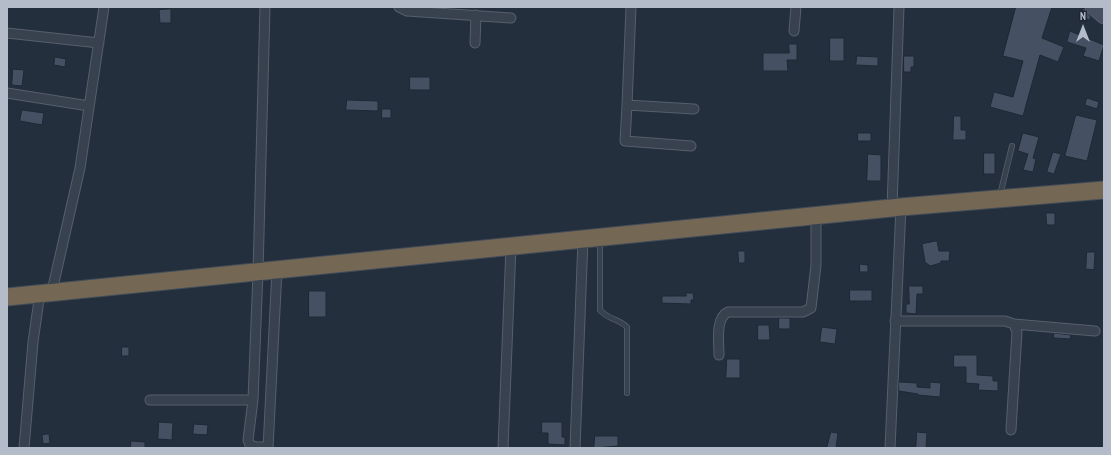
<!DOCTYPE html>
<style>
body{margin:0}
#map{position:relative;width:1111px;height:455px;overflow:hidden;background:#242f3e;font-family:"PT Sans Narrow",sans-serif}
canvas{display:block}
.frame{position:absolute;inset:0;border:8px solid #b4bcc9;pointer-events:none}
.north{position:absolute;left:1063px;top:8px;width:40px;height:40px;-webkit-text-stroke:3px #1d2633;paint-order:stroke;rotate:0deg;font-size:11px;font-weight:700;line-height:16px;text-align:center;color:#b4bcc9}
.north::after{content:'';display:block;margin:auto;width:14px;height:18px;background:#b4bcc9;clip-path:polygon(50% 0,100% 100%,50% 72%,0 100%)}
</style>
<div id="map">
<canvas width="1111" height="455"></canvas>
<div class="frame"></div>
<div class="north">N</div>
</div>
<script>
const c = document.querySelector('canvas').getContext('2d');
c.lineJoin = 'round';
function fillPath(path, color) {
  c.fillStyle = color;
  c.fill(path, 'evenodd');
}
function trace(path, color, width, dash) {
  c.strokeStyle = color;
  c.lineWidth = width;
  c.lineCap = dash ? 'butt' : 'round';
  c.setLineDash(dash || []);
  c.stroke(path);
}
const building = new Path2D(`
 M1016,7H1052L1042,38L1064,47L1058,62L1040,55L1023,116L990,107L994,92L1013,97L1023,61L1003,56Z
 M1084,8L1091,17L1089,20L1080,15Z
 M171,9V23H160L159,10Z
 M1070,31L1104,45L1099,61L1083,56L1086,48L1067,42Z
 M830,38H844V61H830Z
 M789,44H797V60H787L788,71H763V53H789Z
 M857,56L878,57V66L856,65Z
 M904,56H914V67H911V72H904Z
 M55,57L66,59L65,67L54,65Z
 M13,69L24,70L22,86L12,85Z
 M410,77H430V90H410Z
 M1087,98L1099,102L1097,109L1085,105Z
 M347,100L378,101V111L346,110Z
 M382,109H391V118H382Z
 M22,110L44,113L42,125L20,121Z
 M1076,115L1097,120L1087,161L1065,156Z
 M954,116H961V130H966V140H953Z
 M858,133H871V141H858Z
 M1023,133L1039,137L1033,158L1036,159L1033,172L1023,170L1028,154L1018,151Z
 M1053,152L1061,154L1054,174L1047,172Z
 M984,153H995V174H984Z
 M868,154L881,155V181H867Z
 M1046,213H1055V225H1047Z
 M937,241L939,251H950L949,261H941V263L930,266L925,262L922,244Z
 M738,251H745V263H739Z
 M1087,252H1095L1094,270L1086,269Z
 M860,264L868,265V272H860Z
 M909,286H923V294H917L916,314L906,313V304H909Z
 M850,290H872V301H850Z
 M309,291H326V317H309Z
 M686,293H693L694,300H691V304L662,303V296H686Z
 M779,318H790V329H779Z
 M758,325H769L770,340H758Z
 M822,327L837,329L835,344L820,342Z
 M1054,333L1071,335L1070,339L1054,338Z
 M122,347H129V356H122Z
 M954,355H977V375L993,376V381H998V391L978,390L979,384L966,383V367H954Z
 M727,359H740V378H726Z
 M899,382L917,383V387L930,388V382L941,383L940,397L918,395V394L899,391Z
 M159,422L173,423L172,440L158,439Z
 M542,422H562V437H565V445L548,444V433H542Z
 M194,424L208,425L207,435L193,434Z
 M831,432L838,433L836,448H827Z
 M917,432L927,433L926,448H916Z
 M49,434L50,443L43,444L42,435Z
 M595,436H618V446L594,448Z
 M131,441L145,442V448H131Z`);
fillPath(building, '#455162');
trace(building, '#1f2835', 1);
const lane = new Path2D(`
 M1000,195L1012,146
 M600,241V310C607,319 619,319 627,327V393`);
const street = new Path2D(`
 M265,7L258,272L253,400L248,440L250,445L256,447H268
 M399,7L407,11L511,18
 M631,7L627,105L694,109
 M794,31L796,7
 M7,33L99,43
 M475,43L476,15
 M7,93L89,106
 M627,105L625,141L691,146
 M892,208L899,7
 M52,291L80,168L104,7
 M895,321H1005L1014,324L1017,332L1011,430
 M1014,324L1095,331
 M719,355C719,343 715,318 728,312H803L811,308L816,265V215
 M150,400H253
 M24,448L33,342L40,293
 M268,448L277,270
 M503,448L511,246
 M575,448L583,239
 M890,448L901,207`);
const secondary = new Path2D(`
 M1092,7L1104,17`);
const highway = new Path2D(`
 M7,297L901,207L1104,190`);
trace(lane, '#565f6c', 6);
trace(street, '#565f6c', 11);
trace(secondary, '#565f6c', 15);
trace(highway, '#434c59', 19);
trace(lane, '#38414e', 4.5);
trace(street, '#38414e', 9);
trace(secondary, '#465061', 13);
trace(highway, '#746855', 17);
</script>
